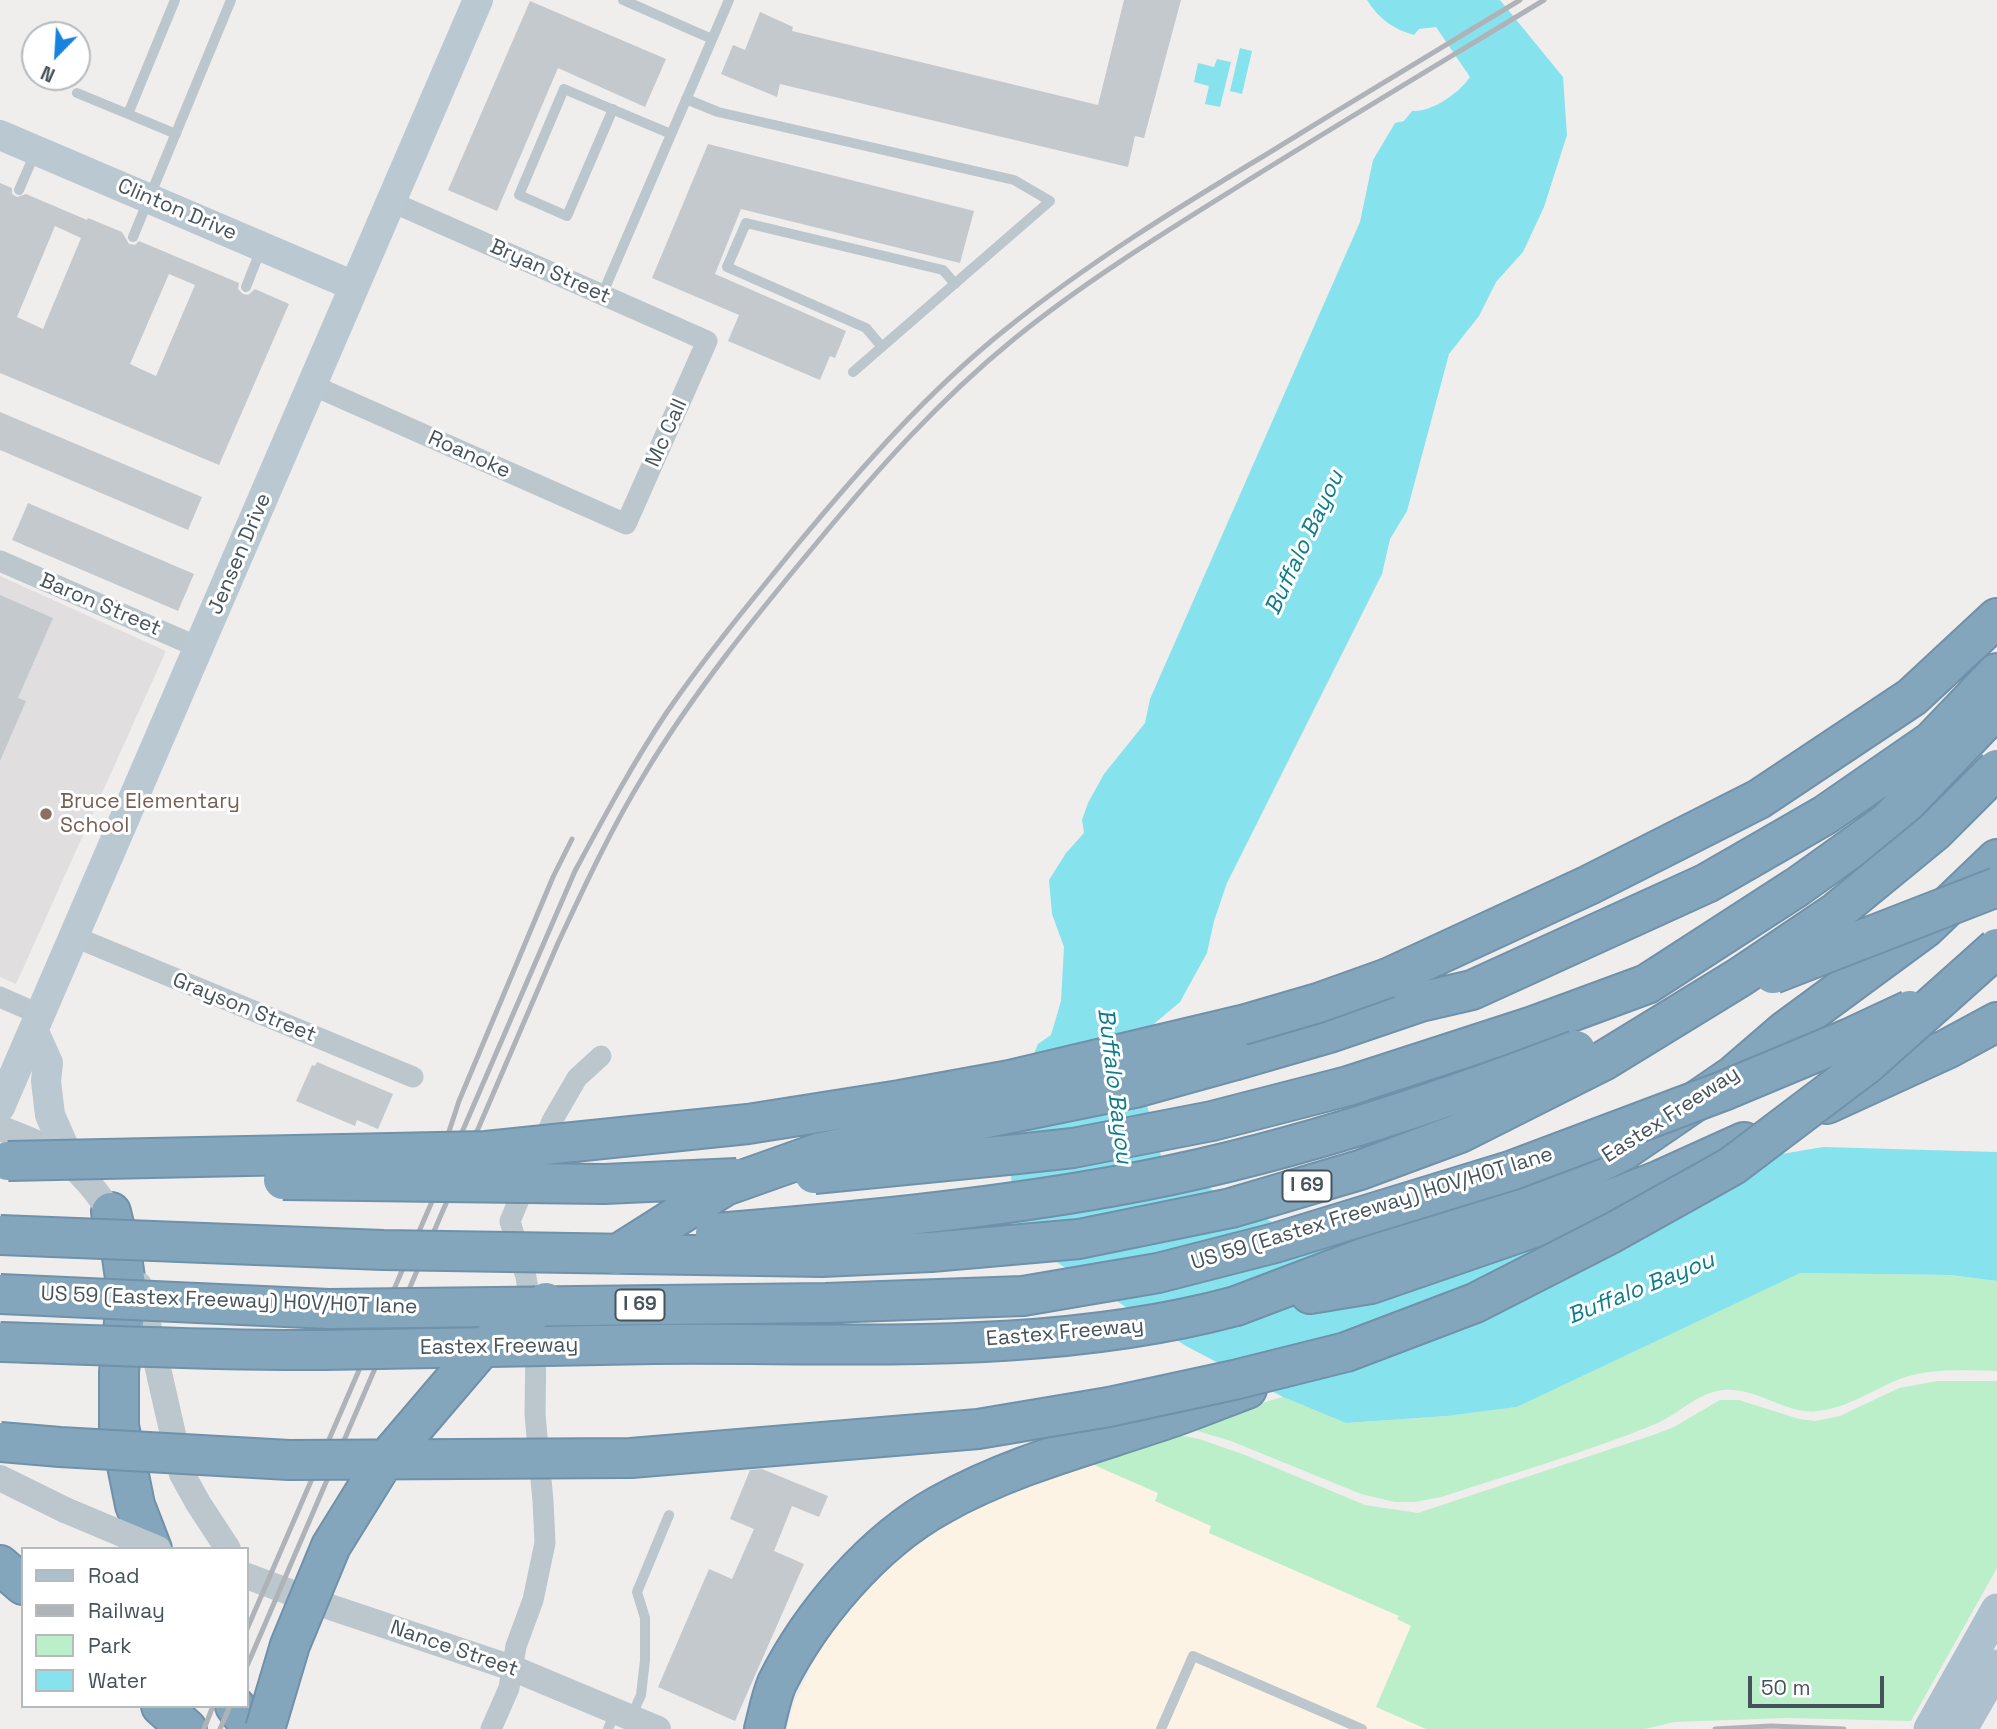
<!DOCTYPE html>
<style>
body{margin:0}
#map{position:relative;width:1997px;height:1729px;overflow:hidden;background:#f0eded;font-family:"Space Grotesk",sans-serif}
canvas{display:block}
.legend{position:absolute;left:21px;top:1547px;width:228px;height:161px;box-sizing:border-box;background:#fff;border:2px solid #b5babd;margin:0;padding:9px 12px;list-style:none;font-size:21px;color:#45535b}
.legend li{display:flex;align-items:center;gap:14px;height:35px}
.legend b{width:35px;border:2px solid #b5babd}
.north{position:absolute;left:21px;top:21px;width:70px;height:70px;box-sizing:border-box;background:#fff;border:2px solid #b5babd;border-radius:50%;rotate:204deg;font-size:19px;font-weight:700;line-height:28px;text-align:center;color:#45535b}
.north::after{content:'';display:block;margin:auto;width:24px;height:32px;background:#1683e1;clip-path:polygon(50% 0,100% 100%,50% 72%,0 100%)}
.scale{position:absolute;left:1748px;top:1676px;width:136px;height:32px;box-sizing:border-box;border:4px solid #45535b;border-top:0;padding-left:9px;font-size:21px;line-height:24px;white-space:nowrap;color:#45535b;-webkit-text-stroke:5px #fff;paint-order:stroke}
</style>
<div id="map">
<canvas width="1997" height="1729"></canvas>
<ul class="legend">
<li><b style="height:9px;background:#acc0cd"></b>Road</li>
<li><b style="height:9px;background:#afb3b8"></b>Railway</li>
<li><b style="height:19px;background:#baefc9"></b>Park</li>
<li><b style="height:19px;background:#86e2ed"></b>Water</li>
</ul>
<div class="north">N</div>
<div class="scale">50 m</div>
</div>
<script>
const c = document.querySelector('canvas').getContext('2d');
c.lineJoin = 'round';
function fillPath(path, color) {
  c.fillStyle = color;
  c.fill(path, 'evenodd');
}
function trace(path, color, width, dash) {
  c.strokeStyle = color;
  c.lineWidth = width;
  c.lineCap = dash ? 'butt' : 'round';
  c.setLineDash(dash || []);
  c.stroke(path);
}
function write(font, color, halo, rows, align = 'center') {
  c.font = font + ' "Space Grotesk",sans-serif';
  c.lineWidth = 6;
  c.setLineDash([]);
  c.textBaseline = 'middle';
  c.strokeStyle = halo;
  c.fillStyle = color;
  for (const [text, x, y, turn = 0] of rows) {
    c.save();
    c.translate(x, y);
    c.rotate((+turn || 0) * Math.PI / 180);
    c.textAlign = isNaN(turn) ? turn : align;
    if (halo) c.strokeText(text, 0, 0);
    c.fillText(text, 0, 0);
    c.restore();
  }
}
fillPath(new Path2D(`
 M1078,1458L1158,1493L1155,1501L1211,1526L1209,1533L1399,1616L1411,1626L1376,1707L1426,1729H787L794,1704L823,1642L835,1623L908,1540Z`), '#fcf3e5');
fillPath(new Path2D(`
 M0,576L166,651L16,984L0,977Z`), '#e1dedf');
fillPath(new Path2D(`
 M1799,1273L1950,1275L1997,1281V1371C1967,1370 1931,1368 1902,1378C1874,1389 1848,1408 1817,1411C1786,1415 1757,1387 1724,1390C1697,1392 1677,1416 1653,1425C1584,1453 1511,1474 1441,1497L1415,1502H1395L1361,1494L1231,1441L1181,1426L1283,1397L1346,1423L1447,1416L1517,1407Z
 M1938,1381H1997V1568L1911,1721L1785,1718L1674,1722L1645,1729H1426L1376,1707L1411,1626L1397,1619L1399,1616L1209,1533L1211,1526L1155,1501L1158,1493L1078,1458L1163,1432L1199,1439L1245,1455L1365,1505L1418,1513L1653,1435L1674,1427L1720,1400H1739L1799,1419L1815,1421L1840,1416L1899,1388Z`), '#baefc9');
fillPath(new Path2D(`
 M1367,0H1500L1563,77L1567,135L1544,207L1523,252L1496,282L1479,316L1449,354L1407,511L1390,539L1382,574L1227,883L1214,921L1207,953L1180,1002L1130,1044L1163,1163L1298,1236L1823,1147L1997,1152V1281L1950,1275L1800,1273L1517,1407L1447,1416L1346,1423L1283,1397L1186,1346L1018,1237L1005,1124L1038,1044L1051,1035L1061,1001L1064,947L1052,914L1049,880L1066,853L1084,833L1082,820L1088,803L1104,774L1145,723L1150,699L1360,222L1373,160L1395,123L1404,121L1412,111C1433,112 1459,93 1470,77L1436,27L1419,29L1414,35C1393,29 1379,19 1367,0Z
 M1240,48L1252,51L1242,94L1230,91Z
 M1217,59L1231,62L1220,107L1205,104L1209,86L1194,82L1198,63L1214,67Z`), '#86e2ed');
fillPath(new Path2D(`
 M1124,0H1181L1144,138L1135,136L1128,167L780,84L777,97L721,74L733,45L745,50L760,12L793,27L792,31L1098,105Z
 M530,1L666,59L645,107L558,68L497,211L448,190Z
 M708,144L974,211L960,263L741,209L715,274L846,331L835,358L830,356L820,380L728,341L739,315L652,278Z
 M0,183L12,188V194L17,197L26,194L87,220L88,218L122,232L129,244L135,245L139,241L239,283L238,289L243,294L248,295L255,289L289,304L219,465L0,373ZM55,226L81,238L43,329L17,317ZM169,274L195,285L156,376L130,364Z
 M0,412L202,497L188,530L0,450Z
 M28,503L194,574L178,611L12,540Z
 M0,595L53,618L18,698L26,701L0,761Z
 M317,1062L393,1094L378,1129L357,1120L355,1126L296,1101L312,1065L315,1066Z
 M762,1469L828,1496L819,1517L792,1506L774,1551L804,1564L735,1721L658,1687L709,1569L732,1579L754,1529L730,1519L750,1470Z`), '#c4c9cd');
const motorway = new Path2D(`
 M1388,978L1589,885L1759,799L1912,697L1997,618
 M1236,1060L1329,1033L1420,1002L1472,990L1707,883L1825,815L1932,741L1997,673
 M1827,1104L1947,1049L1997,1022
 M1018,1154L1073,1148L1212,1121L1348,1086L1533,1026L1647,984L1797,887L1888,822L1997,708
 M111,1212L122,1257L127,1292L119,1372V1426L135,1505L152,1549
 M1310,1294L1371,1284L1568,1216L1660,1180L1744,1142
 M1236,1306L1550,1187L1623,1151L1734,1075L1785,1031L1925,928L1997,859
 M0,1565L23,1585
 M161,1706L187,1729
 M235,1706L252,1729
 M764,1729C768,1714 771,1697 777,1683C811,1615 873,1542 940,1505C1011,1465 1091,1445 1167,1419C1194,1410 1220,1399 1247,1389`);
trace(motorway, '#6f91a9', 42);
trace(new Path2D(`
 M175,0L128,114L176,134
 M623,0L712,39
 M77,93L128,114
 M686,99L718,112L1014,180L1050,201L853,372
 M613,109L567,216L519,195L564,89L671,134
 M19,190L35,153
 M133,237L231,0
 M246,287L261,249
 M602,295L729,0
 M882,347L866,328L727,267L746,223L943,270L955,284
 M631,1717L641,1695L645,1660V1618L637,1592L669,1515
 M608,1729L616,1711
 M1161,1729L1193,1656L1362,1729`), '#bbc6cd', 10);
trace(new Path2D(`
 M312,385L626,524L707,341L392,202
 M0,561L200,648
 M75,937L413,1077
 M0,997L41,1015
 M491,1729L509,1688L516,1646L533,1600L545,1543L543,1501L535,1415L536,1341L526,1277L510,1221L552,1121L577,1078L601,1056`), '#bbc6cd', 21);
trace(new Path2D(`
 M0,1128C16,1135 35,1141 50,1150C80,1167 101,1197 119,1225
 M139,1285L182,1474L198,1503L228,1549
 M0,1478L65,1510
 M247,1576L321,1604L512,1668L658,1729`), '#bbc6cd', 26);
trace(new Path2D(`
 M0,135L354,286
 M34,1032L48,1063L46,1081L50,1115L72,1165
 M0,1107L478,0`), '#bac8d2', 30);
trace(new Path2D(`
 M1930,1729L1997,1610
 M1961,1729L1997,1666`), '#acc0cd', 33);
trace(motorway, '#84a6bd', 38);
trace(new Path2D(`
 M438,1165L459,1101L553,877L572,839
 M247,1629L575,871C604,817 633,763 667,712C707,654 752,600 796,546C860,469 927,392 1006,329C1088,263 1177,208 1267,154C1351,102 1436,51 1520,0
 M247,1666L558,943C585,885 611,829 644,775C693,693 754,618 815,545C876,471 939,400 1014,339C1084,282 1162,234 1239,186C1340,123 1442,62 1544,0
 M204,1729L213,1706
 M220,1729L230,1706
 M1715,1729L1771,1726L1844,1729`), '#afb3b8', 5);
const motorwayBridge = new Path2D(`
 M1773,974L1997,887
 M8,1161L486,1151L748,1124L900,1100L1010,1080L1246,1024L1318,1003L1388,978
 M814,1174L1018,1154
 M283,1180L604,1184L737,1178
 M715,1233C849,1222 982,1210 1115,1186C1273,1158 1427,1107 1576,1050
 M0,1235L383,1250L822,1257L931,1252L1079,1239L1231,1208L1360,1170L1460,1133L1603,1061L1740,977L1835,913L1935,831L1997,769
 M616,1255L725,1186L821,1152L1135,1088L1236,1060
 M0,1294L329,1309L826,1303L1023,1296L1158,1273L1275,1243L1513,1170L1723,1091L1850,1038L1910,1010
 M0,1342C108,1345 216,1351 324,1350C434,1349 544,1345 654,1344C848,1342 1046,1357 1236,1306
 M0,1442L60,1447L289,1460L631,1458L978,1429L1109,1407L1234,1380L1346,1352L1475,1303L1612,1233L1732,1166L1867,1064L1997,948
 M265,1729L290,1645L331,1546L380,1467L479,1351L546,1302`);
trace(motorwayBridge, '#6f91a9', 42, []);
trace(new Path2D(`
 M65,1510L158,1549`), '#bbc6cd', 26);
trace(motorwayBridge, '#84a6bd', 38);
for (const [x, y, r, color] of [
 [46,814,7,"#8d6e63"]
]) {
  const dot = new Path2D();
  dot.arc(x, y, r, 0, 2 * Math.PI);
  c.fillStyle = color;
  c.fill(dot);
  trace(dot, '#fff', 2.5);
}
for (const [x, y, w] of [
 [1307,1186,49],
 [640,1305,49]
]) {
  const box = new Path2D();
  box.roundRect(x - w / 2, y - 15.5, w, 31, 5);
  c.fillStyle = '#fff';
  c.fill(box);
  trace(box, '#45535b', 2);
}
write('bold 19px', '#45535b', null, [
 ["I 69",1307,1186],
 ["I 69",640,1305]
]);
write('21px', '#45535b', '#fff', [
 ["Clinton Drive",177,210,23],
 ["Bryan Street",550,272,24],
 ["Mc Call",667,433,-66],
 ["Roanoke",469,455,24],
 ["Jensen Drive",240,554,-67],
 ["Baron Street",100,605,23],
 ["Grayson Street",244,1008,22],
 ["Eastex Freeway",1671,1115,-33],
 ["US 59 (Eastex Freeway) HOV/HOT lane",1372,1209,-17],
 ["US 59 (Eastex Freeway) HOV/HOT lane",229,1301,2],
 ["Eastex Freeway",1065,1333,-5],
 ["Eastex Freeway",499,1347,-1],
 ["Nance Street",454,1649,19]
]);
write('21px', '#785e54', '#fff', [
 ["Bruce Elementary",60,802],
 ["School",60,826]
], 'left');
write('italic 23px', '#0b7d8b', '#fff', [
 ["Buffalo Bayou",1305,543,-65],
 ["Buffalo Bayou",1114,1086,83],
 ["Buffalo Bayou",1641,1289,-22]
]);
</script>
